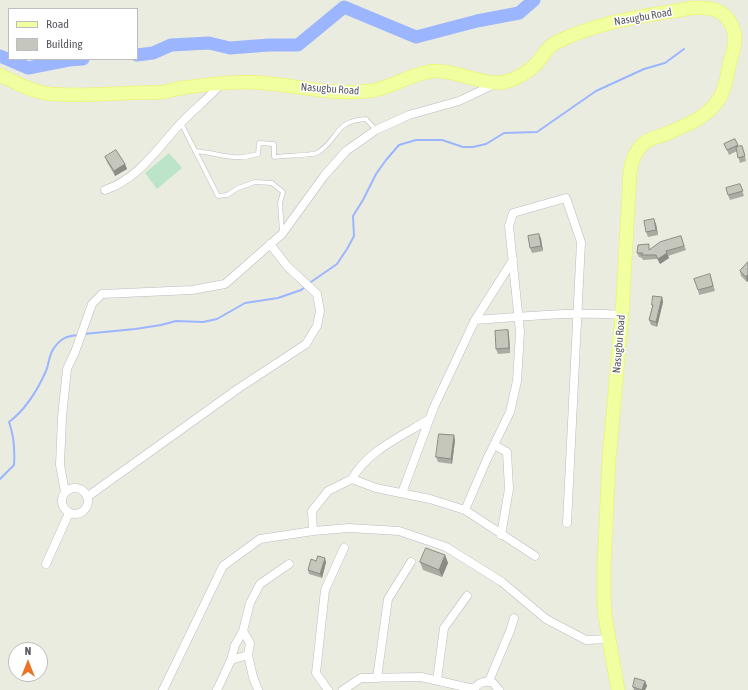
<!DOCTYPE html>
<style>
body{margin:0}
#map{position:relative;width:748px;height:690px;overflow:hidden;background:#ebece0;font-family:"Asap Condensed",sans-serif}
canvas{display:block}
.legend{position:absolute;left:8px;top:8px;width:130px;height:52px;box-sizing:border-box;background:#fff;border:1px solid #bcbdc0;margin:0;padding:5px 7px;list-style:none;font-size:12px;color:#585a61}
.legend li{display:flex;align-items:center;gap:8px;height:20px}
.legend b{width:20px;border:1px solid #bcbdc0}
.north{position:absolute;left:8px;top:642px;width:40px;height:40px;box-sizing:border-box;background:#fff;border:1px solid #bcbdc0;border-radius:50%;rotate:0deg;font-size:11px;font-weight:700;line-height:16px;text-align:center;color:#585a61}
.north::after{content:'';display:block;margin:auto;width:14px;height:18px;background:#e97429;clip-path:polygon(50% 0,100% 100%,50% 72%,0 100%)}
</style>
<div id="map">
<canvas width="748" height="690"></canvas>
<ul class="legend">
<li><b style="height:5px;background:#f1ffa1"></b>Road</li>
<li><b style="height:11px;background:#c6c7bc"></b>Building</li>
</ul>
<div class="north">N</div>
</div>
<script>
const c = document.querySelector('canvas').getContext('2d');
c.lineJoin = 'round';
function fillPath(path, color) {
  c.fillStyle = color;
  c.fill(path, 'evenodd');
}
function trace(path, color, width, dash) {
  c.strokeStyle = color;
  c.lineWidth = width;
  c.lineCap = dash ? 'butt' : 'round';
  c.setLineDash(dash || []);
  c.stroke(path);
}
function write(font, color, halo, rows, align = 'center') {
  c.font = font + ' "Asap Condensed",sans-serif';
  c.lineWidth = 3;
  c.setLineDash([]);
  c.textBaseline = 'middle';
  c.strokeStyle = halo;
  c.fillStyle = color;
  for (const [text, x, y, turn = 0] of rows) {
    c.save();
    c.translate(x, y);
    c.rotate((+turn || 0) * Math.PI / 180);
    c.textAlign = isNaN(turn) ? turn : align;
    if (halo) c.strokeText(text, 0, 0);
    c.fillText(text, 0, 0);
    c.restore();
  }
}
fillPath(new Path2D(`
 M169,153L182,168L157,189L145,173Z`), '#bbe4c8');
trace(new Path2D(`
 M308,284L337,264L347,249L354,236L353,216L363,200L376,174L386,160L399,145L416,140H442L463,147H473L486,144L504,133L537,132L596,91L644,69L665,63L684,49
 M84,334L135,329L161,325L176,321L203,322L217,319L245,303L278,298L301,290L305,287
 M0,479L14,465C15,450 14,436 9,422C25,410 38,389 46,371C49,364 49,354 54,348C61,338 67,336 78,335`), '#9cb5ff', 2);
trace(new Path2D(`
 M137,55L153,53L171,45L209,43L230,48L269,45H298L344,7L416,37L477,21L519,13L534,0
 M0,56L28,68L69,60L83,59`), '#9cb5ff', 13);
const lane = new Path2D(`
 M181,123L218,196L227,195L238,188L255,182L272,183L283,192L280,203L282,232
 M195,151C219,153 234,162 258,154L259,143L274,144V157C281,156 314,155 317,153C339,140 333,121 366,119L376,130`);
const street = new Path2D(`
 M105,190C138,179 157,149 180,124C193,110 209,98 222,83
 M475,320C524,317 573,311 622,315
 M494,445L507,452L509,489L501,535
 M352,479C367,451 402,436 428,420
 M62 501a13 13 0 1 1 26 0a13 13 0 1 1-26 0Z
 M65,492L60,465L62,417L67,369L75,352L92,304L102,294L192,290L225,284L282,234L324,176L346,151L376,130L409,115L459,101L495,84
 M402,493L434,407L475,320L513,260
 M87,497L239,388L306,344L317,326L320,311L317,294L287,266L270,244
 M465,510L487,459L510,412L517,381L520,332L509,226L513,213L566,198L581,242L567,523
 M313,531L312,511L328,491L352,479L376,488L430,499L465,510L535,556
 M46,564L69,513
 M243,631L250,603L260,584L289,564
 M231,660L235,645L243,631L250,643L248,655
 M377,678L388,599L411,562
 M437,680L444,628L467,596
 M489,681L510,631L514,618
 M163,690L223,566L260,539L313,531L349,528L399,531L446,547L502,582L546,619L586,640L610,639
 M217,690L231,660L248,655L253,677L258,690
 M328,690L316,673L325,590L344,548
 M343,690L361,678L421,677L474,689
 M474,690C478,682 484,680 493,683L499,690`);
const primary = new Path2D(`
 M0,75C16,83 32,92 51,94C75,96 106,94 130,93C141,92 152,93 163,92C169,91 175,89 181,88C203,85 226,82 249,82C289,83 328,96 368,91C391,89 410,73 434,71C460,70 485,88 508,81C518,78 529,71 536,64C542,58 547,47 555,43C598,21 646,16 692,8C708,7 723,8 731,24C738,36 734,49 730,62C727,74 726,89 719,99C706,119 684,126 663,135C657,137 649,139 644,143C635,151 631,162 630,173L622,315L609,459L604,567V599L605,616L618,690`);
trace(lane, '#babbc2', 5);
trace(street, '#babbc2', 9);
trace(primary, '#ecf153', 14);
trace(lane, '#fff', 4);
trace(street, '#fff', 8);
trace(primary, '#f1ffa1', 13);
fillPath(new Path2D(`
 M735,139L738,146L744,151L746,161L740,163L737,151L729,155L724,144Z
 M105,157L125,164L127,169L115,176L107,162Z
 M740,184L744,196L730,200L728,195Z
 M656,224L658,235L648,237L646,232Z
 M539,234L541,239L543,251L532,253L530,248Z
 M681,236L686,250L668,256L669,258L660,264L657,259L643,260L642,258L639,257L637,253L651,249Z
 M748,262V281L747,282L741,276L740,271Z
 M710,274L715,291L699,295L698,290Z
 M662,297L663,302L657,327L651,325L649,320L652,307V305Z
 M508,330L509,335L510,353L498,354L496,349Z
 M455,440L452,464L438,462L436,457Z
 M445,555L448,563L442,577L423,570L420,562Z
 M316,561L326,562L322,578L309,574L308,570Z
 M645,681L647,686L645,690H634L633,687Z`), '#aaaba2');
fillPath(new Path2D(`
 M125,164L127,169L115,176L114,171Z
 M654,219L656,224L658,235L656,230Z
 M539,234L541,239L543,251L541,246Z
 M667,253L669,258L660,264L658,259Z
 M748,274V281L747,282L746,277Z
 M662,297L663,302L657,327L656,322Z
 M508,330L509,335L510,353L509,348Z
 M454,435L455,440L452,464L451,459Z
 M445,555L448,563L442,577L439,570Z
 M325,558L326,562L322,578L320,574Z
 M645,681L647,686L645,690H642Z`), '#8b8b84');
const building = new Path2D(`
 M735,139L738,145L727,150L724,144Z
 M742,146L745,156L738,158L736,147Z
 M116,150L125,164L114,171L105,157Z
 M740,184L743,191L728,195L726,188Z
 M654,219L656,230L646,232L644,221Z
 M539,234L541,246L530,248L528,236Z
 M681,236L684,246L666,251L667,253L658,259L656,255H641L643,253H637L638,245L649,244V250L660,242Z
 M748,262V274L746,277L740,271Z
 M710,274L713,286L698,290L694,279Z
 M653,296L662,297L656,322L649,320L653,305H652Z
 M508,330L509,348L496,349L495,331Z
 M439,434L454,435L451,459L436,457Z
 M426,548L445,555L439,570L420,562Z
 M318,556L325,558L320,574L308,570L311,559L316,561Z
 M635,678L645,681L642,690L633,687Z`);
fillPath(building, '#c6c7bc');
trace(building, '#8b8b84', 1);
write('11px', '#585a61', '#fff', [
 ["Nasugbu Road",643,17,-10],
 ["Nasugbu Road",330,89,4],
 ["Nasugbu Road",619,344,-85]
]);
</script>
